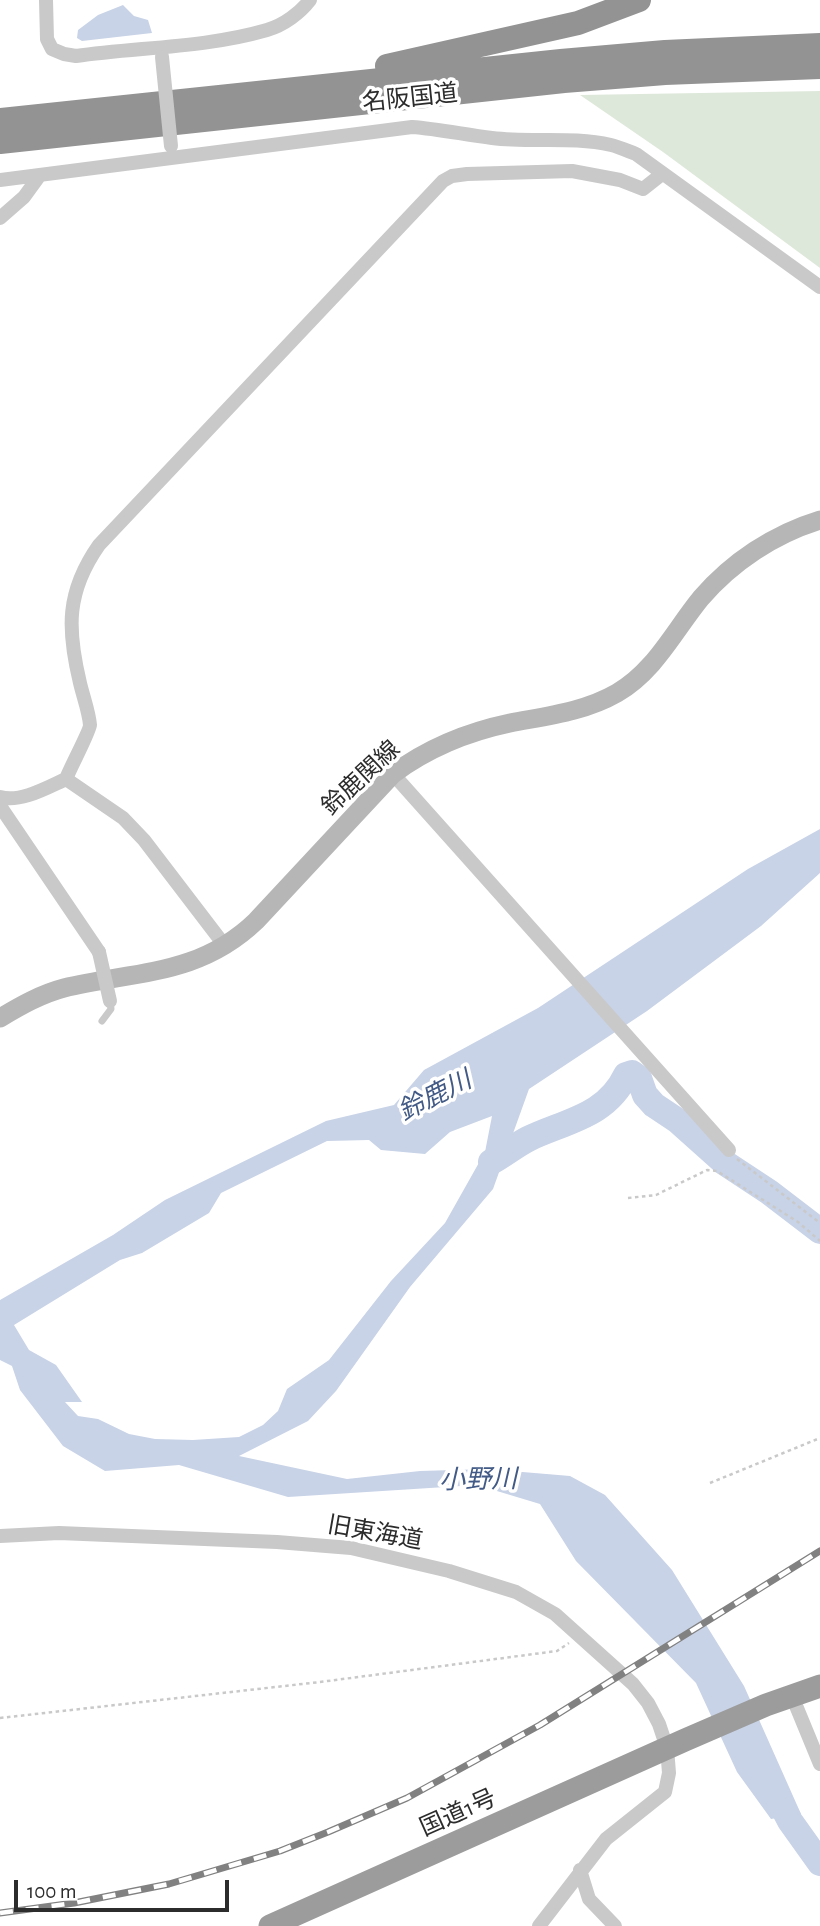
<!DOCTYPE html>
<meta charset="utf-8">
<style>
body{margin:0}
#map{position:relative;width:820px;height:1926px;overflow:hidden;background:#fff;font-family:"Alegreya Sans",sans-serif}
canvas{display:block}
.scale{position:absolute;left:14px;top:1880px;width:215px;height:32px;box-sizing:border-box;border:4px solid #2c2c2c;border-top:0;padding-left:9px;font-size:21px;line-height:24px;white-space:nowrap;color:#2c2c2c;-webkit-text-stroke:5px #fff;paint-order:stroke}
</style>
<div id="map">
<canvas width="820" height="1926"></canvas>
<div class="scale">100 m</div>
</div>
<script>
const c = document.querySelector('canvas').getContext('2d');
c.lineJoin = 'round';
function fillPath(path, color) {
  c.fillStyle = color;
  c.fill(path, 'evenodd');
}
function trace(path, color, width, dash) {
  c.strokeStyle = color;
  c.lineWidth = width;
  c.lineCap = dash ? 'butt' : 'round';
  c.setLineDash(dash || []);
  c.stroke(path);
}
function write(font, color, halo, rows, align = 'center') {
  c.font = font + ' "Alegreya Sans","Noto Sans JP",sans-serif';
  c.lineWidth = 7;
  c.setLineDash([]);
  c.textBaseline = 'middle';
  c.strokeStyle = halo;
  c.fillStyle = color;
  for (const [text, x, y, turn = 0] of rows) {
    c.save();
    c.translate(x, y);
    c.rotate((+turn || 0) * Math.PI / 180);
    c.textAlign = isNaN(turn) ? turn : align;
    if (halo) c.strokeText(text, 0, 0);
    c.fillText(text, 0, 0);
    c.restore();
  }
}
fillPath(new Path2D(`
 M820,91V268L663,152L580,95Z`), '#dee8da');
fillPath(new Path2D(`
 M123,5L134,16L148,20L152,33L82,41L77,38L78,30L98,15Z
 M820,829V873L761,926L647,1011L529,1089L493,1189L410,1287L336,1391L308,1421L239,1456L347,1479L420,1471L487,1469L570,1476L605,1495L672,1570L744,1686L801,1814L771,1819L737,1772L696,1683L576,1561L540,1504L477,1485L288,1497L179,1465L105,1471L63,1446L20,1390L12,1366L0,1360V1300L113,1235L165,1200L326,1121L394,1105L424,1070L538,1008L748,869ZM492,1116L485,1152L445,1223L391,1281L329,1360L287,1389L278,1411L263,1425L239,1437L193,1440L155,1439L129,1434L98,1419L78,1416L65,1402H82L56,1365L29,1350L14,1325L120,1260L142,1253L209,1213L221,1193L327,1141L369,1140L381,1150L425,1154L450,1132Z`), '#c8d3e7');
trace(new Path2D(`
 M491,1162C504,1155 516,1145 528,1139C565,1121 606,1117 626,1075L632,1073L639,1078L645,1095L654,1105L678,1121L725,1163L769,1192L820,1231
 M771,1785L790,1821L820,1863`), '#c8d3e7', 26);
trace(new Path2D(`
 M737,1159L820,1223
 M628,1198L656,1195L707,1170L717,1171L798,1222L820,1241
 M710,1483L820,1438
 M0,1718L320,1682L557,1651L569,1643`), '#c9c9c9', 2.5, [3.5, 3.5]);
trace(new Path2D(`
 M102,1021L111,1009L110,1001`), '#c9c9c9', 7);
trace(new Path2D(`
 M46,0L47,39L52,49L64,54L76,56C139,47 205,48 267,30C284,25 300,13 310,0
 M0,180L412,127C439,129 466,135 492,138C532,143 572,136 611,145C619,147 628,151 636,154L820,287
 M0,218L24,197L40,175
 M393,774L729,1150
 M66,779L123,818L144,840L225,946
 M0,797C21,803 48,787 66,779C70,768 90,731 90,725C89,712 83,696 80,683C67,629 66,592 99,545L443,181L452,176L467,174L572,171L620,180L643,189L662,174
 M0,806L99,952
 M0,1536L59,1533L277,1542L351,1548L449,1571L516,1592L555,1614L633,1684L648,1703L659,1724L667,1748L669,1773L665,1792L606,1839L539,1926
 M792,1696L820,1764
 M580,1870L589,1899L615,1926`), '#c9c9c9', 14);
trace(new Path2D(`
 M0,1018C20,1006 41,994 64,988C135,971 199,976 256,921L393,774C428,748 467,732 510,723C546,716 584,712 617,693C655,671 674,631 701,598C732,562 774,534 820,520`), '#b6b6b6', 19);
trace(new Path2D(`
 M270,1926L685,1740L766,1705L820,1686`), '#9c9c9c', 23);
trace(new Path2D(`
 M387,66L578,23L639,0
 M0,120L561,61L665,52L820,45
 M0,142L564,81L665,73L820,67`), '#939393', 24);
const rail = new Path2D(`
 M0,1913L74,1903L169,1884L280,1851L328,1832L407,1798L540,1725L820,1551`);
trace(rail, '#818181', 7);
trace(rail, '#fff', 4.5, [13]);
trace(new Path2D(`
 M162,57L171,146
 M99,952L110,1001`), '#c9c9c9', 14);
write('24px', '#2c2c2c', '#fff', [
 ["名阪国道",410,98,-6],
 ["鈴鹿関線",361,778,-43],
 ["旧東海道",375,1533,10],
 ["国道1号",458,1813,-24]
]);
write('italic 26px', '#425a86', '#fff', [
 ["鈴鹿川",435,1096,-27],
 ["小野川",478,1480,-1]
]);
</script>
